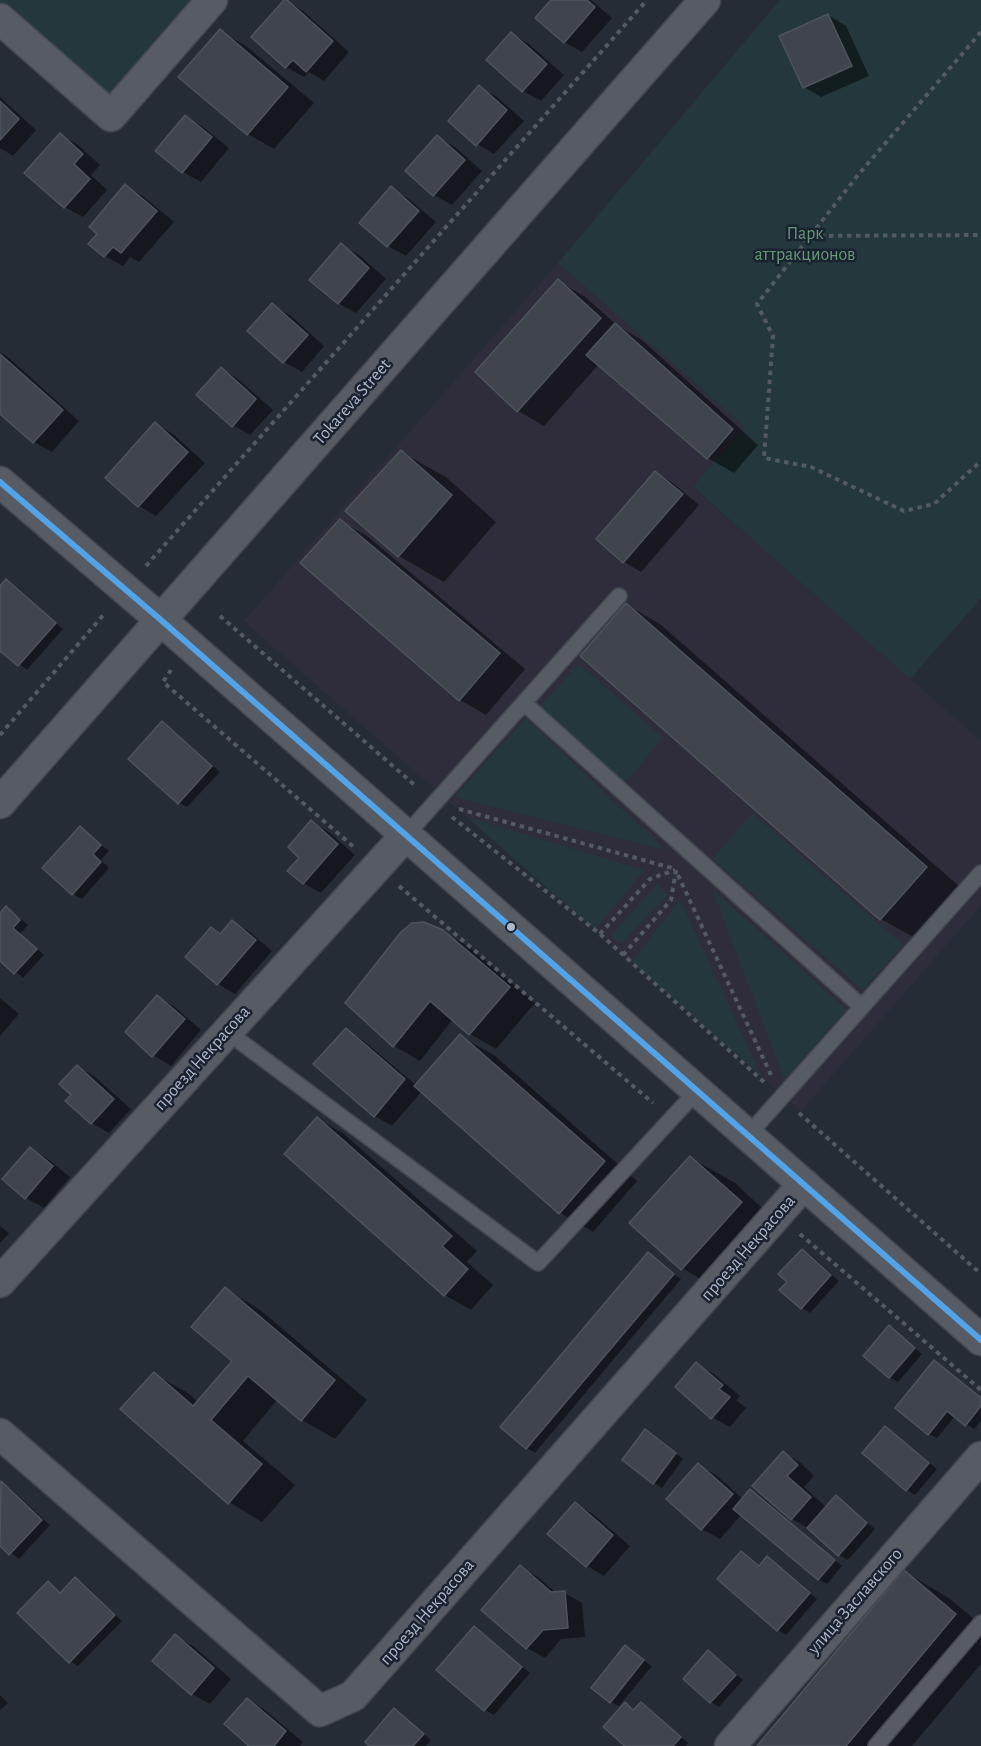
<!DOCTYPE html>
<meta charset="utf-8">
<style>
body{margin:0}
canvas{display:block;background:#262c36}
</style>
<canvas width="981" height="1746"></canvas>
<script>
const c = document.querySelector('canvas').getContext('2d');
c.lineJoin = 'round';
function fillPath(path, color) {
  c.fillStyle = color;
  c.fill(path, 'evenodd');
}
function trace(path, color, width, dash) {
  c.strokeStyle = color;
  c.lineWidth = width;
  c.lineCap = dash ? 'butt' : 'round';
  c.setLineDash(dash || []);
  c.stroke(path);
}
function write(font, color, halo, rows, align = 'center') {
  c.font = font + ' "Alegreya Sans",sans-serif';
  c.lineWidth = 5;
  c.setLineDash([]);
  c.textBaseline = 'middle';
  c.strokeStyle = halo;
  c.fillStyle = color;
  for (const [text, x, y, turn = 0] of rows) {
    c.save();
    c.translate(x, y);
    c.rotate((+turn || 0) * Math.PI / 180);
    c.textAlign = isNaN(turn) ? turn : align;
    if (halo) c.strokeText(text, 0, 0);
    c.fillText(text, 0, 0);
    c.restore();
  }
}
fillPath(new Path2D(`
 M558,263L745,427L693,488L981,741V905L801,1111L244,621Z`), '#2f2d3c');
fillPath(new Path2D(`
 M0,0H192L105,101L0,9Z
 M780,0H981V598L910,679L693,487L745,427L558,263Z
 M579,664L663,738L624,784L538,708Z
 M526,718L665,850L454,797Z
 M752,813L903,945L863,990L713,859Z
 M467,817L644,870L595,930Z
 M657,884L668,895L621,944L611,936Z
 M712,889L847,1010L784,1079Z
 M680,900L762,1077L632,962Z`), '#23373c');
fillPath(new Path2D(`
 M286,0L303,11L349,52L324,81L309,72L304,77L286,67Z
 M553,0H591L612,18L582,52L564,42Z
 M828,15L846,26L869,76L821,97L804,87Z
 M220,31L246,46L314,103L274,149L248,134L180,77Z
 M511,34L529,44L564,75L541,101L523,91L488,60Z
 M479,87L497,97L524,121L494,154L477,144Z
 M0,97L36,130L13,156L0,148Z
 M185,116L203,127L229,148L201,182L183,172L157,151Z
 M60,135L78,145L100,165L91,175L107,190L83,217L65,207L26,173Z
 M437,137L455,147L482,171L452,205L434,195L407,171Z
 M126,186L143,196L174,222L139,262L130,257L123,266L105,256L91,243L99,234Z
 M391,188L409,199L436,222L406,256L388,246L361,223Z
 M341,245L359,255L386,279L356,313L338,303Z
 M558,281L584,296L619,327L642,340L758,445L734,473L708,458L599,364L544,426L518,411Z
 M272,305L290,315L324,346L302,372L284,362Z
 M0,352L8,357L79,421L52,452L34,442L0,412Z
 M221,368L238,379L273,410L250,435L233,425Z
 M156,424L173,434L205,463L156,516L139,506Z
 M401,452L446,477L496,522L444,582L399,556L347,511Z
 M655,472L673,483L699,505L641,572L624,562Z
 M340,521L367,536L525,669L486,715L460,700L302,563Z
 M7,581L15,586L63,629L27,670L0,649V588Z
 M627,605L660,624L960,887L915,938L881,919L582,656Z
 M162,723L171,728L220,772L187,807L179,803Z
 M311,822L329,832L355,855L321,893L303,883L301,857Z
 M80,828L109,851L101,860L109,868L82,899L73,894Z
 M6,908L28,925L20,934L44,955L23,978L0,959V915Z
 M233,922L250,932L272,951L235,994L218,984L211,929L222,935Z
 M442,931L469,947L535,1003L496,1049L470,1034L453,1019L420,1061L394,1046Z
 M157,997L175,1007L201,1030L171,1066L153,1055Z
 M0,998L19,1014L0,1036Z
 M347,1030L364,1041L417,1086L460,1036L494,1055L637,1181L593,1232L559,1212L422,1091L392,1126L375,1116Z
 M77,1066L95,1077L131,1109L109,1133L92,1123L73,1095Z
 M318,1119L344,1134L477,1251L467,1262L493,1285L471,1310L445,1295L286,1154Z
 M30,1149L48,1159L70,1177L44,1208L26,1198L4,1179Z
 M691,1158L735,1183L785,1229L726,1294L682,1268Z
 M0,1226L9,1233L0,1243Z
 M802,1250L811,1255L839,1281L810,1313L802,1308L789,1282Z
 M648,1254L681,1279L535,1453L527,1448Z
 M225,1289L259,1309L367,1400L335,1439L302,1420L278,1399L243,1441L295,1485L262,1522L229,1502L154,1374L188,1393L198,1402L234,1361Z
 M890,1327L922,1354L898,1382L890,1377Z
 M934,1362L981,1398V1421L974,1429L955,1416L937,1438L929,1434Z
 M696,1364L714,1374L740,1396L736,1400L746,1408L730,1427L712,1417Z
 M886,1428L937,1469L915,1495L907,1490Z
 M654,1436L683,1459L662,1488L654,1483Z
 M783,1453L801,1463L814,1476L804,1487L827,1508L836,1497L875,1529L848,1560L839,1555L808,1528L792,1519L754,1485Z
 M698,1465L716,1475L743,1499L750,1491L759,1495L842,1566L827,1584L818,1579L742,1514L720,1539L702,1529L668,1498Z
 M1,1483L10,1488L50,1525L19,1559L0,1544Z
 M575,1504L593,1514L630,1546L604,1576L587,1566Z
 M742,1553L760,1566L767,1558L776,1563L817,1599L786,1635L778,1630Z
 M520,1567L538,1577L556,1593H565L582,1603L585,1637L561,1639L545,1658L527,1648L483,1610Z
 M905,1572L949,1598L981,1625V1664L912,1746H758Z
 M76,1579L84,1584L122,1621L78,1666L70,1661L48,1583L62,1593Z
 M474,1628L483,1633L530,1673L494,1715L485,1710L438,1670Z
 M176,1636L193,1646L231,1679L210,1704L192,1694Z
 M626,1647L652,1666L619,1706L611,1702Z
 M709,1652L717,1657L743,1680L719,1707L711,1702L685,1679Z
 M0,1695L8,1703L0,1710Z
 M248,1699L265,1710L303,1742L300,1746H251Z
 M625,1704L635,1710L641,1704L650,1709L688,1743L686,1746H627Z
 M394,1710L431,1740L426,1746H371Z`), '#0007');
const building = new Path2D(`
 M284,0H287L333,41L306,72L293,60L285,68L251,37Z
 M551,0H587L595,7L564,43L535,18Z
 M828,14L852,66L803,88L779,36Z
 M220,29L288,87L247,135L178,77Z
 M511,32L547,64L522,92L486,60Z
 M479,85L507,110L476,146L448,121Z
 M0,101L19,119L0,140Z
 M185,115L212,137L182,173L155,151Z
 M60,133L83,154L74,164L90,179L64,208L24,173Z
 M437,135L465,160L433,196L405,171Z
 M125,184L157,211L121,253L113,247L104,257L88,244L97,234L89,227Z
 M391,186L419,211L387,247L359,223Z
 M341,243L369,268L338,304L309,280Z
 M558,279L601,318L517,412L475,372Z
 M272,303L308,335L283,363L247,331Z
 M615,323L733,429L707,459L586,355Z
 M0,354L63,410L33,443L0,414Z
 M221,367L256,399L232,427L196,395Z
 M155,422L188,452L138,507L105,478Z
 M401,450L452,495L398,557L345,511Z
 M655,471L683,494L623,563L596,539Z
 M340,519L500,653L459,701L300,563Z
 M6,579L56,623L18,666L0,651V586Z
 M626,603L927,867L880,920L580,656Z
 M162,721L212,766L178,804L128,759Z
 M311,820L338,844L303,884L287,871L299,858L288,847Z
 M80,826L101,845L93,854L101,862L72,895L42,868Z
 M6,906L20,920L13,928L37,949L14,974L0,961V913Z
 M232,920L256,940L217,985L185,957L211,927L220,934Z
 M424,922L443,930L510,987L469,1035L430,1001L393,1047L345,1003L401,932L412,923Z
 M157,995L185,1019L152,1057L125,1032Z
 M346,1028L405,1079L374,1117L313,1064Z
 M460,1034L605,1161L559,1214L414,1086Z
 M77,1065L114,1099L91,1124L65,1101L71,1095L59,1084Z
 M317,1117L452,1236L442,1246L468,1269L444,1296L284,1154Z
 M30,1147L53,1166L25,1199L2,1179Z
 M690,1156L742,1202L681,1270L629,1223Z
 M802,1249L831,1275L801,1309L779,1290L787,1282L778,1274Z
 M648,1252L674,1274L526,1449L500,1427Z
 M225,1287L335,1380L301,1421L248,1376L211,1420L262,1464L228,1504L120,1409L154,1372L193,1406L232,1361L191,1327Z
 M889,1325L915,1348L889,1378L863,1356Z
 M934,1360L981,1398V1406L965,1426L947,1411L928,1435L895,1408Z
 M696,1362L723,1385L719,1389L730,1397L711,1419L675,1387Z
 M885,1426L929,1463L906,1491L862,1453Z
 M645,1429L676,1453L653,1484L622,1460Z
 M783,1451L798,1465L787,1476L811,1497L791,1520L752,1486Z
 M698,1463L733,1494L701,1530L666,1499Z
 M1,1481L42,1520L9,1555L0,1546Z
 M750,1489L835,1560L818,1580L733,1509Z
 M836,1495L867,1523L838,1556L807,1528Z
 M575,1502L613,1535L586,1567L547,1534Z
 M741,1551L759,1566L767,1556L810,1593L777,1631L717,1579Z
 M520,1565L551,1592L565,1591L568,1628L543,1630L526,1649L481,1610Z
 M904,1570L956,1614L846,1746H757Z
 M75,1577L115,1615L69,1663L17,1613L48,1581L60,1593Z
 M474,1626L522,1667L484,1711L436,1670Z
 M175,1634L214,1668L191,1695L152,1661Z
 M625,1645L644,1660L610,1703L591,1688Z
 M708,1650L736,1675L710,1703L683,1679Z
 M247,1698L286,1731L274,1746H249L224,1724Z
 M625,1702L633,1710L641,1702L681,1737L673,1746H625L603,1727Z
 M394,1708L424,1734L413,1746H369L365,1742Z`);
fillPath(building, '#3f444d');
trace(building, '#4e545e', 1.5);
const lane = new Path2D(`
 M524,703L862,1007
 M406,835L619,596
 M226,1031L538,1263L697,1091
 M748,1135L981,873
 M876,1746L981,1623`);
const street = new Path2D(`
 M0,19L111,116L212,0
 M0,482L161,620L981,1340
 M0,803L705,0
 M0,1282L406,835
 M0,1434L320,1711L353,1696L804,1184
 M730,1746L981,1457`);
trace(lane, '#43474f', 18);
trace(street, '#43474f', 33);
trace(new Path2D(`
 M981,32L858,175L757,304L773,336L764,458L811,467L904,511L934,504L981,461
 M811,236L981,235
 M146,566L647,0
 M220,616L417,787
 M171,670L163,682L355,848
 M0,735L105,613
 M459,809L672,868
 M452,817L600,934L764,1082
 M678,875L771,1075
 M399,886L653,1103
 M600,934L650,879L675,870
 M623,955L671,900L676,870
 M799,1113L981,1274
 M800,1234L981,1390`), '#545a61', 4, [4.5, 4.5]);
trace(lane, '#565b64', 15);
trace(street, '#565b64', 30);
trace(new Path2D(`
 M0,482L161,620L981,1340`), '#53a3e8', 6);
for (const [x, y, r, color] of [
 [511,927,5,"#afb8c8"]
]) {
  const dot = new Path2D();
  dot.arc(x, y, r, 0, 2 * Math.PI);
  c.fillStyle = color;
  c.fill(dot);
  trace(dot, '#1a2231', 2);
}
write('18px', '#659b74', '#1a2231', [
 ["Парк",805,234],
 ["аттракционов",805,255]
]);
write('18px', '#afb8c8', '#1a2231', [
 ["Tokareva Street",352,402,-49],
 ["проезд Некрасова",202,1058,-48],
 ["проезд Некрасова",748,1248,-49],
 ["улица Заславского",855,1601,-49],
 ["проезд Некрасова",427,1612,-49]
]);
</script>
